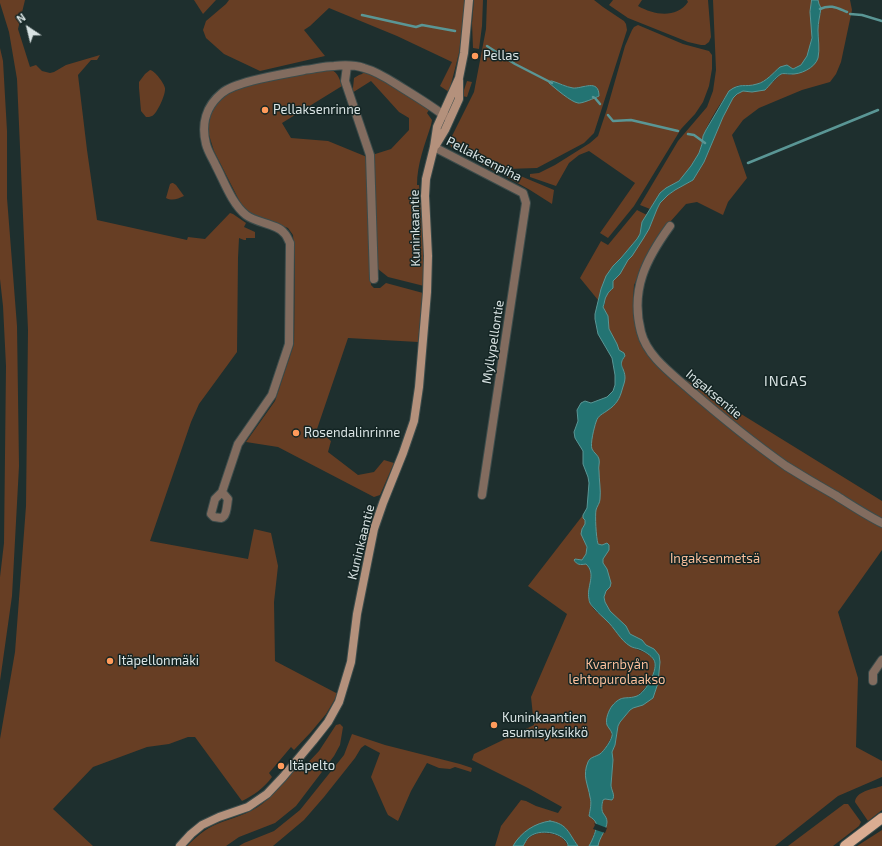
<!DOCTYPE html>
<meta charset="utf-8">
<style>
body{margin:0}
#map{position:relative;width:882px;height:846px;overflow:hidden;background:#1e2f2e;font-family:"Exo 2",sans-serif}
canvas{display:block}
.north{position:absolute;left:8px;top:8px;width:40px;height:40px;-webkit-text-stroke:3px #142524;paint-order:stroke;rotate:325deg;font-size:11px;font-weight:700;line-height:16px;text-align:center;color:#dae4e4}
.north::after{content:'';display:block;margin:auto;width:14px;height:18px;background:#dae4e4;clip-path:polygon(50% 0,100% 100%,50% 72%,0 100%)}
</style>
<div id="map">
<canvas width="882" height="846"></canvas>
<div class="north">N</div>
</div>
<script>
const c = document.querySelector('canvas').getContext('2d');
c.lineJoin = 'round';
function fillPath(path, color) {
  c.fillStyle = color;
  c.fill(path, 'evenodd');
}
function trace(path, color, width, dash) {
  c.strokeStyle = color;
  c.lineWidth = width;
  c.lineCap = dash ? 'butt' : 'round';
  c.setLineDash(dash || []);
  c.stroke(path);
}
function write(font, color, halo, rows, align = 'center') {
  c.font = font + ' "Exo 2",sans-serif';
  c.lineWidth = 3;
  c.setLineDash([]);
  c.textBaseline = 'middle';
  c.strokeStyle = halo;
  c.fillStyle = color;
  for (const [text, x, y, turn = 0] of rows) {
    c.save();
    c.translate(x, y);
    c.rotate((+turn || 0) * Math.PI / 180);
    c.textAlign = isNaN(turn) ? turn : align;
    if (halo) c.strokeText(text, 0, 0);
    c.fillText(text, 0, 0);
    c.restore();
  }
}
fillPath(new Path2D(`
 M0,0H25L18,29L30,67L36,65L42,71L50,73L54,72L66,65L100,55L97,60H91L78,75L87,150L97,220L187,240L188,237L205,239L230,213L233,214L246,223L244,227L255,232V238H246V240H244L239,238L238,258L237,352L199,404L191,422L150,541L248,559L254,529L271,533L278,566L274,602L275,661L338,694L326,714L311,732L294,750L291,747L269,773L272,777C264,788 254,795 242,801L195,737H188L169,744L147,747L93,767L53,809L93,846H0V739L15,652L26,506L28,330L17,79L9,32L0,3Z
 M194,0H216L203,14Z
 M229,0H466L459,53L449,92L440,86L452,62L397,36L329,8L310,26L304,30L325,56L260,71L224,54L206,38L203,30L206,21L226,4Z
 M474,0H483L482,26L479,49L473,48L472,23Z
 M487,0H594L603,7L624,21L626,24L627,30L594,133L584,143L537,168L506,169L496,172L451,147L450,143L451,138L474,92L486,29ZM552,81L572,88L577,89L587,85L573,101L549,83V82Z
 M613,0H642L638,6C654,15 676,19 688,2L687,0H708L711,37L709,42L705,45H701L688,42L628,18L609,5Z
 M713,0H812C813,18 814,52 801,65C799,67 796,68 793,69L787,66L780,67C774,73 767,81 759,84C751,87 741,83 735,87C726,92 708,123 705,132C702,139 702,146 699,153C695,161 684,177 677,182C672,186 664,189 660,194C656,199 653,204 650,209L640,205L678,141L707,107L713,91L716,70Z
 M818,0H850L852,10L841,62L836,74L830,82L802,90L759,108L743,120L732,135L747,178L728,202L723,215L697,202L686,204L670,222L648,256L634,285L633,301L634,319L641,343L678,375L882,501V550L838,612L858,678L856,747L882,761V777L838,796L775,846H597L607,821L601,812L603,800L605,799L610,800L612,794L611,785L613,760L612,752L615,745L618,727L620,722L630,710L655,692L658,683L660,662C648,652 604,613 604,599C604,593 608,586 610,581L603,563L600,546L598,543L594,528L589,451L594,418L616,400L623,369C621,363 621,362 624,357C618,349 611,338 608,329C606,321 606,314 603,307L605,304V299L607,293L612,283L650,227L657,209L660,203L668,195L675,190L693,180L704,162L723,117L733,98L740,92L743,91L752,92L773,82L781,74H785L791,75L818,56L819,43L818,29L821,8L819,4Z
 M638,25L683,44L709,51L712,55V69L709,86L703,102L695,114L681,129L634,206L608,238L600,233L635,183L589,151L579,155L569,163L556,186L530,177V174L539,173L555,165L590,143L598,136L607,109L625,46L632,30L634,27Z
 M0,48L3,61L7,131V198L17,326L19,466L12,596L0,681V577L4,543L6,366L3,306L0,279Z
 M327,69C337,70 339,77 342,86L282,123L291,138L328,141L367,157L371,285L374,288H380L386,283L423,293L418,342L348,338L317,429L331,441L328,452L358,475L374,472L384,460L394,463L380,495L374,497L278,447L246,442L275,401L294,344L295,262L293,235L288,228L253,215L242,206L214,151L209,135V120L213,107L223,97L237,88Z
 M150,70C155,71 164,83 165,88C166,94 157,114 152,116C150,117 148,117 146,117L141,111L139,88V82L145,74Z
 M364,72L384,79L429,110L427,113L432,120L431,125C425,144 417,164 417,185H419L423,232L424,286L388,277L378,269L376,266L372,155L391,149L409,130V118L399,112L371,81L352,93L351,89L353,88L354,78L359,75L362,74Z
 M467,81L472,82L467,97L462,96Z
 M511,172L554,190L552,204L530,190L503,175V173Z
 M172,183H173L176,185L184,196C178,199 172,201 166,198L170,184Z
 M637,210L647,215L642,222L640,234L637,239L621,258L613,266L601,289L598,300L580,278L601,241L608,245Z
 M583,515C583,518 586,521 585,524C583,529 583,524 582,530C581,541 593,548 582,560L577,559L580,565L586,564C595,573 590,589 589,601C591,605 594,610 598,613C601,616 605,618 607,621C616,630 622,642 634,648C640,651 651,653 654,661C658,672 646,689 638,695L611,732L612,736L606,747L597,826C594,833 593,839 589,846H578L574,840L550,821L515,846H495L501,826L521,800L526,801L536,806L558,813L562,807L528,788L472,760L474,754L534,725L531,697L567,614L528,586Z
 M340,724L343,727L340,745L334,756L296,806L275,823L239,837L226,846H187C196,837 205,829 217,824C232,818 249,814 262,804C275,794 286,778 298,766L302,769L319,751L336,725Z
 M352,734L385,745L460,764L472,768L471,772L455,767L450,769L439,768L427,763L411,791L398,821L388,815L386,811L371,777L380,753L365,745L361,748L355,758L324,797L304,820L273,846H239L244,843L274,831L300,810L344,755Z
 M882,786V810L868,821L855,802C856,791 873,789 882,786Z
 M844,804H848L861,822L859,826L833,846H788Z
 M882,830V846H857Z
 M540,833C552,833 563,834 568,846H523C527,838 531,835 540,833Z`), '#673e24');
const water = new Path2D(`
 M812,0H818L819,4L821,8C820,15 818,23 818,30C818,39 820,49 818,58C815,68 800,75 790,74C787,74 783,73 781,74C776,77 769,86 765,90L752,92L743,91L737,94L733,98L723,117L704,162L693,180L675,190L668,195L660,203L657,209L649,229L643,239L632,256L628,260L620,274L613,281V288C611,290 608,292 607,295C604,299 605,303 603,307L608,316L609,329L617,344L619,350L624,353L625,356C617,366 625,367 625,378C625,382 623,386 622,390C620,398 616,405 608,410C603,414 598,415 596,422C594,428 590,444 592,449C594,453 598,455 599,459C600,463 598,467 599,471C599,480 601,490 600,499C600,503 597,506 596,510C595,516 596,537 598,544L602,545L607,543L609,545V550L603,559V563L607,569L611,583L610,587L606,591L604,597L605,602L610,611L626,626L630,634L642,640L646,645L654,649L659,655L660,662L658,683L653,698L643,705L633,708L630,710L620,722L618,726L615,745L612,752L613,760L611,785C611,790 616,796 612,800L605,799L603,800C602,804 601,809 603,813C605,816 607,818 607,822C607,829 599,838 598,846H589C592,841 598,828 596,823C595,820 592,818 589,816C590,810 592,803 590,797C588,784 582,776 588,762C590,757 595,757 600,754C604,751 611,741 612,736C613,732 609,729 607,725C605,719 609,710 612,706C622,694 626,700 637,696C646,692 659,669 654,660C651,655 644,651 639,649C636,648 633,648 630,646C620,640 615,628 606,620C602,616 598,613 595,609C592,606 589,603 589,599C586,587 597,574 586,564C580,565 577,565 574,560L575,559L582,560L586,554L587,547L581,534L582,529L585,524V520L583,518V515L587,508L589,483L588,477L583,464V451L575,438L574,432L578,421L577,410L581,403L585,401L591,403L607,397L613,391L615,385V375L612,358L598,334L595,319V314L601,289L606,276L613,266L621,258L637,239L640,234L642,222L660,193L666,188L679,181L691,166L699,153L702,144L703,136L706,130L729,91C741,82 744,88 757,84C766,82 773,73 780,67L787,65L793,69L801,65L807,56L812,38L810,12Z
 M552,81C559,83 566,87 573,88C582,89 599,78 599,96C595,98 581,104 578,103C571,102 555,88 549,83V82Z
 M550,821C568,824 568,833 578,846H568C568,844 567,842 565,840C557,831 537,829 528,838C526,840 525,843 523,846H513C521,832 535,823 550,821Z`);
fillPath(water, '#237473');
trace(water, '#5a9695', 1);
fillPath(new Path2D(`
 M594,823L607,828L605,833L593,829L595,825Z`), '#1e2f2e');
trace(new Path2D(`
 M820,9C831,4 837,8 847,12
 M850,14L862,15L882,21
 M362,15L416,27L422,25L455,31
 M487,46L515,64L552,83
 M593,97L595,98L600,104
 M608,115L613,121L631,120L678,131
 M688,134L694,135L705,143
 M748,163L878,110`), '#5a9695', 2.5);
const minor = new Path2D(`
 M347,66L345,81L370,155L374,279
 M434,147L523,193L526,203L482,495
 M670,226C646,259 630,290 641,332C647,356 671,373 689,389C720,416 752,442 786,466C802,476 819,486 835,495C851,505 866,515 882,523
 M222,492L228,499C227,504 227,517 221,518C218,518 216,517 214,517L211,514L215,499L222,492L238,444L272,395L289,344L290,243C288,240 287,235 284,233C278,224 256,223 246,215C232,204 224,181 216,166C213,159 208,152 206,144C201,124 206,106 222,93C236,81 285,74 304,70C314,69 324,66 334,66C343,65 355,65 364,68C379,72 391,81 404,89C417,97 430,105 442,114L448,117
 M873,681V673L882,660`);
const secondary = new Path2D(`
 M436,145L445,130L459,99V80
 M180,846L191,834L202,825L219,817L248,807L267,794L283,777L313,741L328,722L339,702L351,662L357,614L374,529L383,503L403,453L414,421L419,387L427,292L428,256L425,196L426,179L434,147L437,127L459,78L464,53L469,0`);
const primary = new Path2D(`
 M845,846L882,818`);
trace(minor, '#3c4c4b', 10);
trace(secondary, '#3c4c4b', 10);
trace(primary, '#3c4c4b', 12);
trace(minor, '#826c5f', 8);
trace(secondary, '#b4917c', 8);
trace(primary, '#daad92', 10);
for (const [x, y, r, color] of [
 [475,56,4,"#ff9b5b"],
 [265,110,4,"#ff9b5b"],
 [296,433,4,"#ff9b5b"],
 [110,661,4,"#ff9b5b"],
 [494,725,4,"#ff9b5b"],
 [281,766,4,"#ff9b5b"]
]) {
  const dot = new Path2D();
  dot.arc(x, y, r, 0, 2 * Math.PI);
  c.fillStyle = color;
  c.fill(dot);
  trace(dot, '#142524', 1.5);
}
write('13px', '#dae4e4', '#142524', [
 ["Pellas",483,56],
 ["Pellaksenrinne",273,110],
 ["Rosendalinrinne",304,433],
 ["Itäpellonmäki",118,661],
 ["Kuninkaantien",502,718],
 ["asumisyksikkö",502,733],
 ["Itäpelto",289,766]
], 'left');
write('13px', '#dae4e4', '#142524', [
 ["Pellaksenpiha",484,159,27],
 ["Kuninkaantie",415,228,-91],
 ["Myllypellontie",493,342,-81],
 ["Ingaksentie",714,394,40],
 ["Kuninkaantie",361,542,-76]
]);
write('13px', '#fcbf9b', '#142524', [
 ["Ingaksenmetsä",715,559],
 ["Kvarnbyån",617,665],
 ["lehtopurolaakso",617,680]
]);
c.letterSpacing = '1px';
write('14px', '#dae4e4', '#142524', [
 ["INGAS",786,381]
]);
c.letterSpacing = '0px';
</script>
